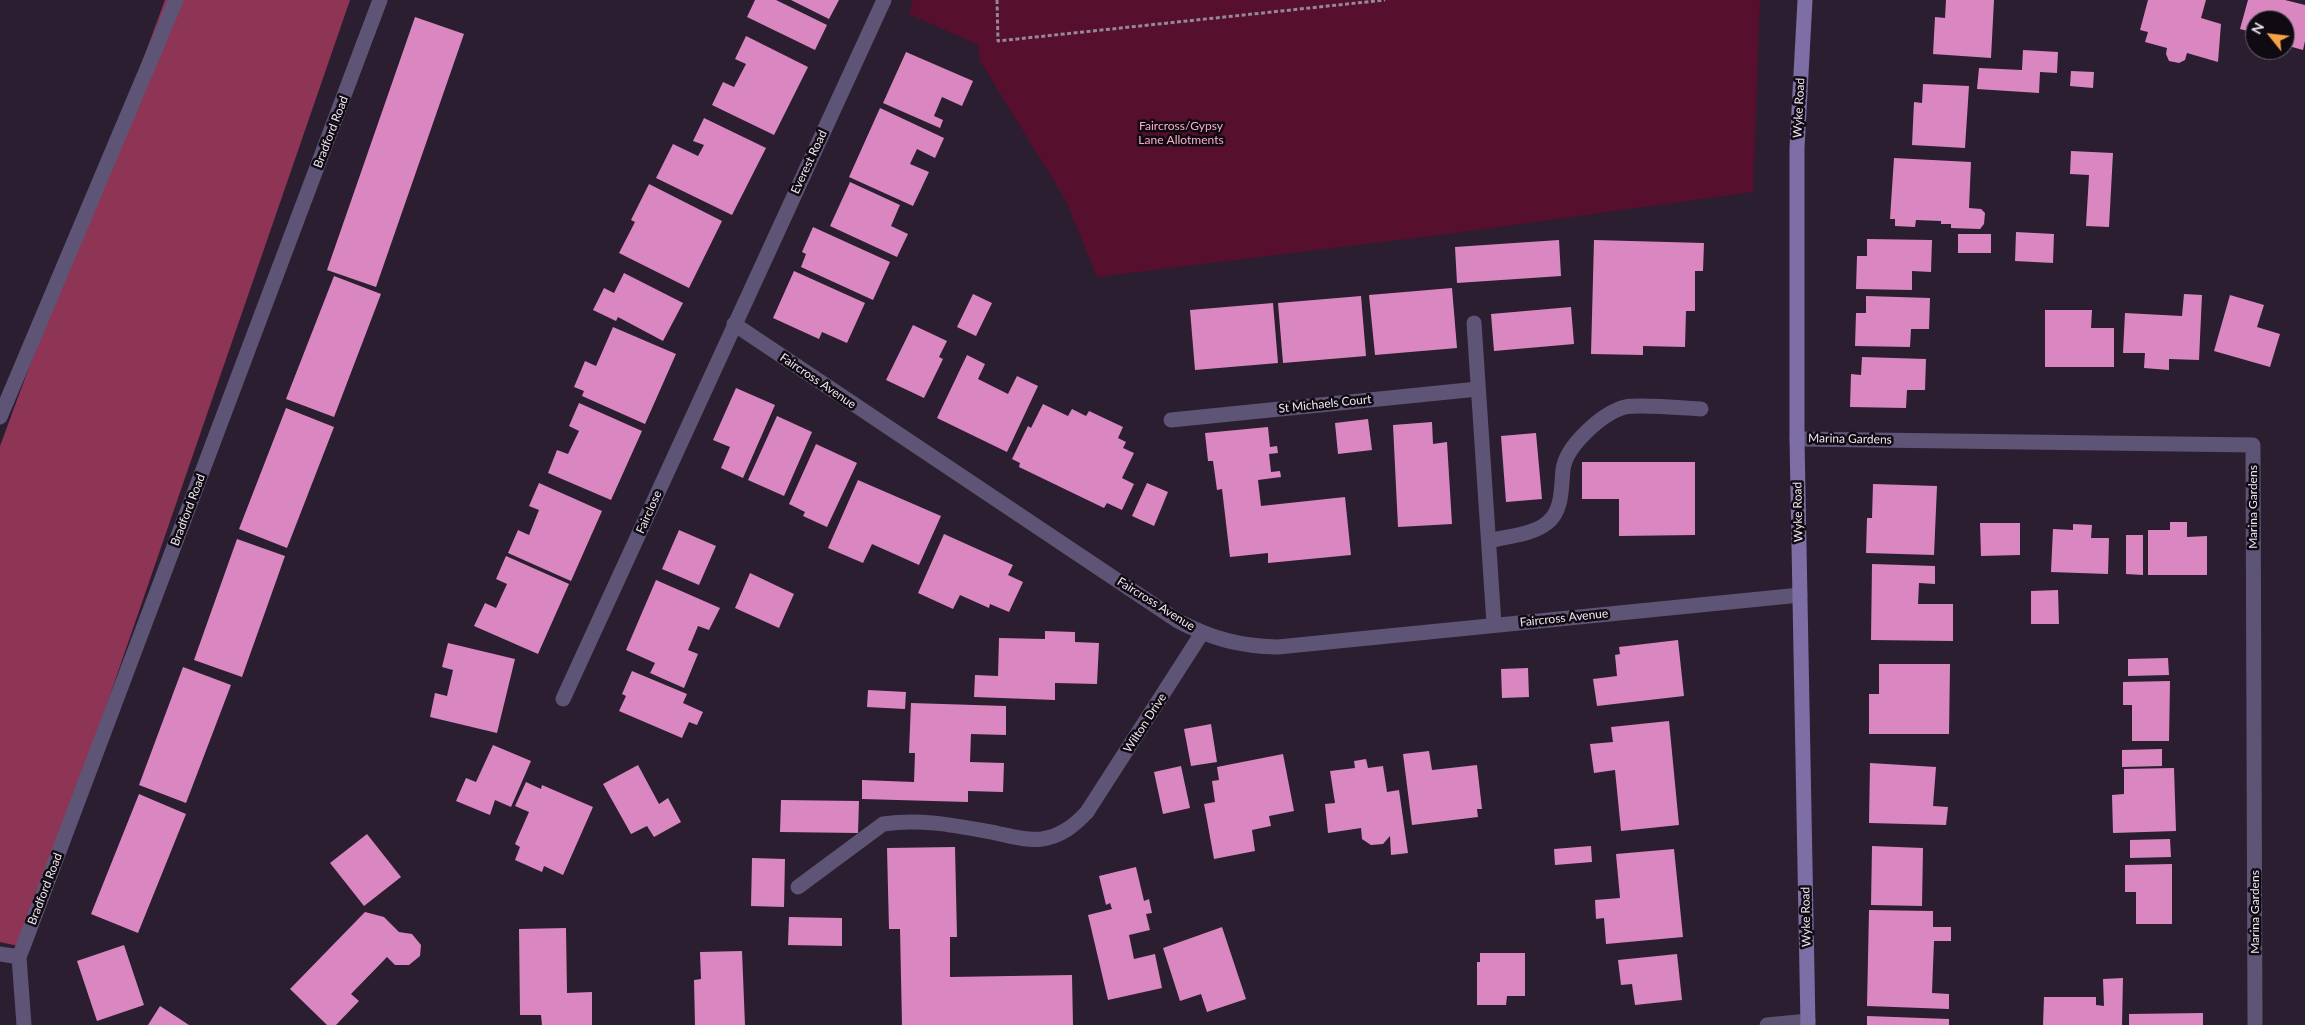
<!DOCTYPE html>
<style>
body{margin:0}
#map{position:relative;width:2305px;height:1025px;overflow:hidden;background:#2b1e30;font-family:Lato,sans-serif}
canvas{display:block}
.north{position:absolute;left:2245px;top:10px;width:50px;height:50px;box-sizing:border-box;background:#100b12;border:1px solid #69626b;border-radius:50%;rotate:299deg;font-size:14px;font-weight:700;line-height:20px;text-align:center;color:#eee5f1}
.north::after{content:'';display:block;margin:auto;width:18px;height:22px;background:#f6a248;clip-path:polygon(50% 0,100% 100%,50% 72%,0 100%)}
</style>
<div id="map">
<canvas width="2305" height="1025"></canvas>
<div class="north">N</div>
</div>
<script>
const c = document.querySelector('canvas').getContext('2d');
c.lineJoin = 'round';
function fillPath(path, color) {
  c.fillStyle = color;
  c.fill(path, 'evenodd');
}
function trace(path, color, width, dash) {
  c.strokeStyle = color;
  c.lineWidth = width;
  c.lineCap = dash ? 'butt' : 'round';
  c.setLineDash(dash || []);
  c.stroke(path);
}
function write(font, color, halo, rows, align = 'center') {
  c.font = font + ' Lato,sans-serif';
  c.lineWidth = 5;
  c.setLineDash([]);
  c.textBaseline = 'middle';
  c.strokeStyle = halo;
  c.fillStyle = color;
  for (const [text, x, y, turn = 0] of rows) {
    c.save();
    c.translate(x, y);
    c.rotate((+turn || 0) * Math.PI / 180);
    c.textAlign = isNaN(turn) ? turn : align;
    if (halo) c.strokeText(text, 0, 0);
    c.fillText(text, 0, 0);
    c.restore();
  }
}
fillPath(new Path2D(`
 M913,0H1760L1753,192L1448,234L1097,277L1065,199L980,61L978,45L909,14Z`), '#560f2d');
fillPath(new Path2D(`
 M165,0H350L23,947L0,942V446Z`), '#8e3556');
fillPath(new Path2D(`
 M755,0H776L827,25L815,50L747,17Z
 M791,0H839L829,19Z
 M1946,0H1994L1991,58L1933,54L1935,17L1945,18Z
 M2148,0H2206L2201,18L2221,24L2218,62L2187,53L2185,60L2179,63L2169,61L2166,54L2167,48L2145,42L2148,32L2140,30Z
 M2248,0H2285L2305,5V41L2303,50L2285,45V20H2255V33L2240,29Z
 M415,17L464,34L376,287L327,270Z
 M746,36L808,67L774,135L712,105L723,82L734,87L746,64L735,59Z
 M2023,50L2058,52L2057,73L2040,72L2039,93L1977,89L1979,68L2022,70Z
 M906,52L973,81L962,106L942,97L934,116L943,120L940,128L883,103Z
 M2071,71L2094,72L2093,88L2070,86Z
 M1923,84L1969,86L1965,148L1912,145L1914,102L1922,103Z
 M880,108L944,138L935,158L917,149L910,164L929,172L913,206L849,177Z
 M704,118L766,148L732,215L656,178L673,144L698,156L704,145L693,141Z
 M2071,151L2113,153L2109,227L2086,226L2089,175L2070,174Z
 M1894,158L1971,162L1969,208L1981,209L1985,213L1984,224L1980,229L1951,228V224H1941V221L1916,220L1915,227L1895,226V219H1890Z
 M850,182L900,205L891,226L908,234L897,257L830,226Z
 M649,184L722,221L689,288L619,253L635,222L631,220Z
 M813,227L890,262L873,300L801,267L806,254L802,252Z
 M2016,232L2054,234L2053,263L2015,261Z
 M1958,234H1991V253H1958Z
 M1867,239L1932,240L1931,272L1912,271V290L1856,289L1857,256H1867Z
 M1559,240L1561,276L1457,283L1455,247Z
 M1594,240L1704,243L1703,271H1695V311H1686L1685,347L1643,346V355L1591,354Z
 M794,271L865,303L847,343L822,332L819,339L773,318Z
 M624,273L683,303L663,341L618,317L616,321L593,310L604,288L614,293Z
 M334,276L381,294L334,417L286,399Z
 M1452,288L1457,348L1375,355L1369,295Z
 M973,294L992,303L976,336L957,327Z
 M2184,294L2202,295L2199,360L2169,359V370L2144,368L2145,353H2123L2125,313L2182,316Z
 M2230,295L2264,305L2257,327L2280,334L2270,367L2214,351Z
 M1361,296L1366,356L1283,363L1278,303Z
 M1866,296L1930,298L1929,329H1911L1910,347L1855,346L1856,313H1866Z
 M1273,303L1278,363L1195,370L1190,310Z
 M1571,307L1574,344L1494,351L1491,314Z
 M2045,310H2092L2091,328H2114V367H2045Z
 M913,325L947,341L939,357L943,359L924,398L886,380Z
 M613,327L676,354L645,424L582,396L584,391L574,387L585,361L596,366Z
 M967,355L985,364L978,379L1008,394L1017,376L1038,386L1007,452L937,418Z
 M1862,357L1926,359L1925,390H1907L1906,408L1850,407L1851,374L1861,375Z
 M736,388L775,405L743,478L721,468L730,447L713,440Z
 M579,403L642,431L611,500L548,473L557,450L568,454L579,431L569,426Z
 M1043,404L1068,416L1072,409L1086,416L1089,411L1123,427L1118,438L1126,442L1123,448L1134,453L1122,478L1134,484L1122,510L1107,503L1104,508L1019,467L1020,463L1012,459L1028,426L1031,428Z
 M286,408L334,427L287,548L239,529Z
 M777,416L812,432L784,496L748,480Z
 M1368,419L1372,450L1338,454L1335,423Z
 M1432,422L1433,444L1447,442L1452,524L1398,527L1393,425Z
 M1268,427L1270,447L1277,446L1278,453L1269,454L1271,472L1280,471L1281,477L1258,480L1261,506L1345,497L1351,555L1268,563V553L1230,557L1222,489L1217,490L1213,461H1208L1205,433Z
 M1536,433L1542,499L1506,502L1501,436Z
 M816,444L857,463L827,527L803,516L805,512L789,504Z
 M1582,462H1695V535L1619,536V499H1582Z
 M858,480L941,516L919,565L872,544L863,563L828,548Z
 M539,483L602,511L571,581L508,553L518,530L529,535L539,510L529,506Z
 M1147,483L1168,492L1154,526L1132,516Z
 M1873,484L1937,486L1934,555L1866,553L1867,518H1872Z
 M2170,522H2187V537L2207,536V575H2148V530H2170Z
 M1980,523H2020V555L1981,556Z
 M2073,524L2092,525L2091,538H2109L2108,574L2051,572L2053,529L2073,530Z
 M679,530L716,546L699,585L662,569Z
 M944,534L1013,565L1008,575L1023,582L1009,612L990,604L989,608L960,595L953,609L918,593Z
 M2126,535H2143V575L2126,574Z
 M237,539L285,556L242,677L194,660Z
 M506,556L569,584L538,654L474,626L485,603L496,608L507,584L496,579Z
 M1872,564L1935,566V584L1919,583L1918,604H1953V641L1871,640Z
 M750,573L794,594L779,628L735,608Z
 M656,580L720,608L709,630L698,626L688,650L698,654L684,688L650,673L655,663L626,650Z
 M2058,590L2059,624H2031V591Z
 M1045,631L1075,632V642L1099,643L1097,684L1055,683V700L974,697L975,675L998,676L999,638L1045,639Z
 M1678,640L1684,696L1597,706L1593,679L1617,676L1615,655L1620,654L1619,647Z
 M448,643L515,659L497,733L430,717L435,693L447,696L453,670L442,667Z
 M2168,658L2169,675L2128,676V659Z
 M1879,664H1950L1949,734H1869V694H1879Z
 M183,667L231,685L186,803L139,785Z
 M1528,668L1529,697L1502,698L1501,669Z
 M632,671L687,694L683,703L703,712L697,725L689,722L682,738L619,711L626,696L622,694Z
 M2170,681L2169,741H2132V705H2123V682Z
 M868,690L906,692L905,709L867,707Z
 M911,703L1006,706V735L971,734L970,762L1004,763L1003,792L968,791V802L862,799V780L914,782L915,753H909Z
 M1669,721L1679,825L1621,831L1615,770L1594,773L1590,744L1613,742L1611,727Z
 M1211,724L1217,762L1191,766L1184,729Z
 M493,745L531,761L511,807L495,800L490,815L456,801L466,778L476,782Z
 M2162,749V766L2122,767V750Z
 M1429,751L1432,770L1477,765L1482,809H1477L1478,817L1412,825L1403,754Z
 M1283,754L1294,811L1269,816L1271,826L1252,830L1255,851L1214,859L1204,804L1215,802L1212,781L1219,780L1217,767Z
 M1366,759L1368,768L1383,766L1387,792L1399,790L1408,853L1391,855L1390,836L1383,844L1371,845L1362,839L1361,828L1328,833L1325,804L1335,803L1330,771L1355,768L1354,761Z
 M1870,763L1936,767L1933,806L1948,807L1946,825L1869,823Z
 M638,765L659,804L668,798L681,822L654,837L647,826L631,834L603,784Z
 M1181,766L1190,808L1163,814L1154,772Z
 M2174,768L2176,831L2113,833L2112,795L2124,794V769Z
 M526,782L541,789L542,785L593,807L563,875L544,866L542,872L515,860L520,847L515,844L529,812L515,806Z
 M139,794L186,814L138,933L91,914Z
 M781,800L859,801L858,833L780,832Z
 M367,834L401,877L364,906L330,863Z
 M2170,839L2171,857L2130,858V840Z
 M1591,846L1592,862L1555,865L1554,849Z
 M1872,846L1923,848L1922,906L1871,905Z
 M955,847L957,937H950V977L1072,975L1073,1025H902L900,929H889L887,848Z
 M1674,849L1683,937L1606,944L1604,918L1596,919L1595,900L1620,898L1616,854Z
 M752,858L785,859L784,907L751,906Z
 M2172,864V924H2136V892H2125V865Z
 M1136,867L1144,901L1149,899L1152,913L1146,914L1150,930L1129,935L1134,959L1155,954L1162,988L1108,1000L1088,915L1112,909L1110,903L1106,905L1099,876Z
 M1869,910L1933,911V927H1951V941H1934L1933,966L1932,993L1949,994V1009L1867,1006Z
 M365,912L384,917L399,932L412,934L421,945L420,956L409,965H395L387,957L351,994L359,1001L336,1025H327L290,989Z
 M789,917L842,918V946L788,945Z
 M1222,927L1246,999L1207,1012L1201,994L1180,1001L1163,948Z
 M566,928L567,993L592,992V1025H542L541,1015H520L519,929Z
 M124,945L144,1005L97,1021L77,961Z
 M742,951L745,1025H695L694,980L701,979L700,952Z
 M1480,953H1525V996H1507L1506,1005H1477V962H1480Z
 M1677,954L1682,1000L1635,1005L1632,984L1621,985L1618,960Z
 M2123,978L2122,1025H2043L2044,997H2096V1005L2104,1006L2103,979Z
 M160,1006L189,1025H148Z
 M2203,1013V1025H2129V1014Z
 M1867,1016L1949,1019V1025H1867Z`), '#da87c1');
trace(new Path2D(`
 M997,0L998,41L1385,0`), '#938897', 3, [4, 2.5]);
trace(new Path2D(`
 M0,417L176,0
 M1489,541C1508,536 1532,535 1547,523C1563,511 1561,487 1563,470C1565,447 1602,413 1625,407C1640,404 1683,408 1701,409
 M798,887L883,824C922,818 958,826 996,833C1010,836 1027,841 1042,839C1061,836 1074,826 1087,812
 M1767,1025L1808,1021`), '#5d5476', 15);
trace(new Path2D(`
 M1474,323L1494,624
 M734,324L1178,621C1213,639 1239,646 1278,647L1800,595
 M1171,420L1478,389
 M1797,439L2253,445L2255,1025
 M563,699L884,0
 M1087,812L1202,633
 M0,954L19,957
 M24,1025L19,957L23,947L380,0`), '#5d5476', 15);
trace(new Path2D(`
 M1805,0L1797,148V439L1808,1025`), '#7d6ea5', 15);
write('12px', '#eee5f1', '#100b12', [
 ["Wyke Road",1799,108,-87],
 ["Bradford Road",331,132,-69],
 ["Everest Road",809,162,-65],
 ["Faircross Avenue",818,381,34],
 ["St Michaels Court",1325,404,-6],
 ["Marina Gardens",1850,439,1],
 ["Marina Gardens",2253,507,-90],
 ["Bradford Road",188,510,-69],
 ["Fairclose",649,512,-66],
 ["Wyke Road",1798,512,-91],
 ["Faircross Avenue",1156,604,32],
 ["Faircross Avenue",1564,618,-6],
 ["Wilton Drive",1145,723,-57],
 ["Bradford Road",45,889,-69],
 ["Marina Gardens",2255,912,-90],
 ["Wyke Road",1806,917,-91]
]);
write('12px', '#faaec4', '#100b12', [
 ["Faircross/Gypsy",1181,126],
 ["Lane Allotments",1181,140]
]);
</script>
